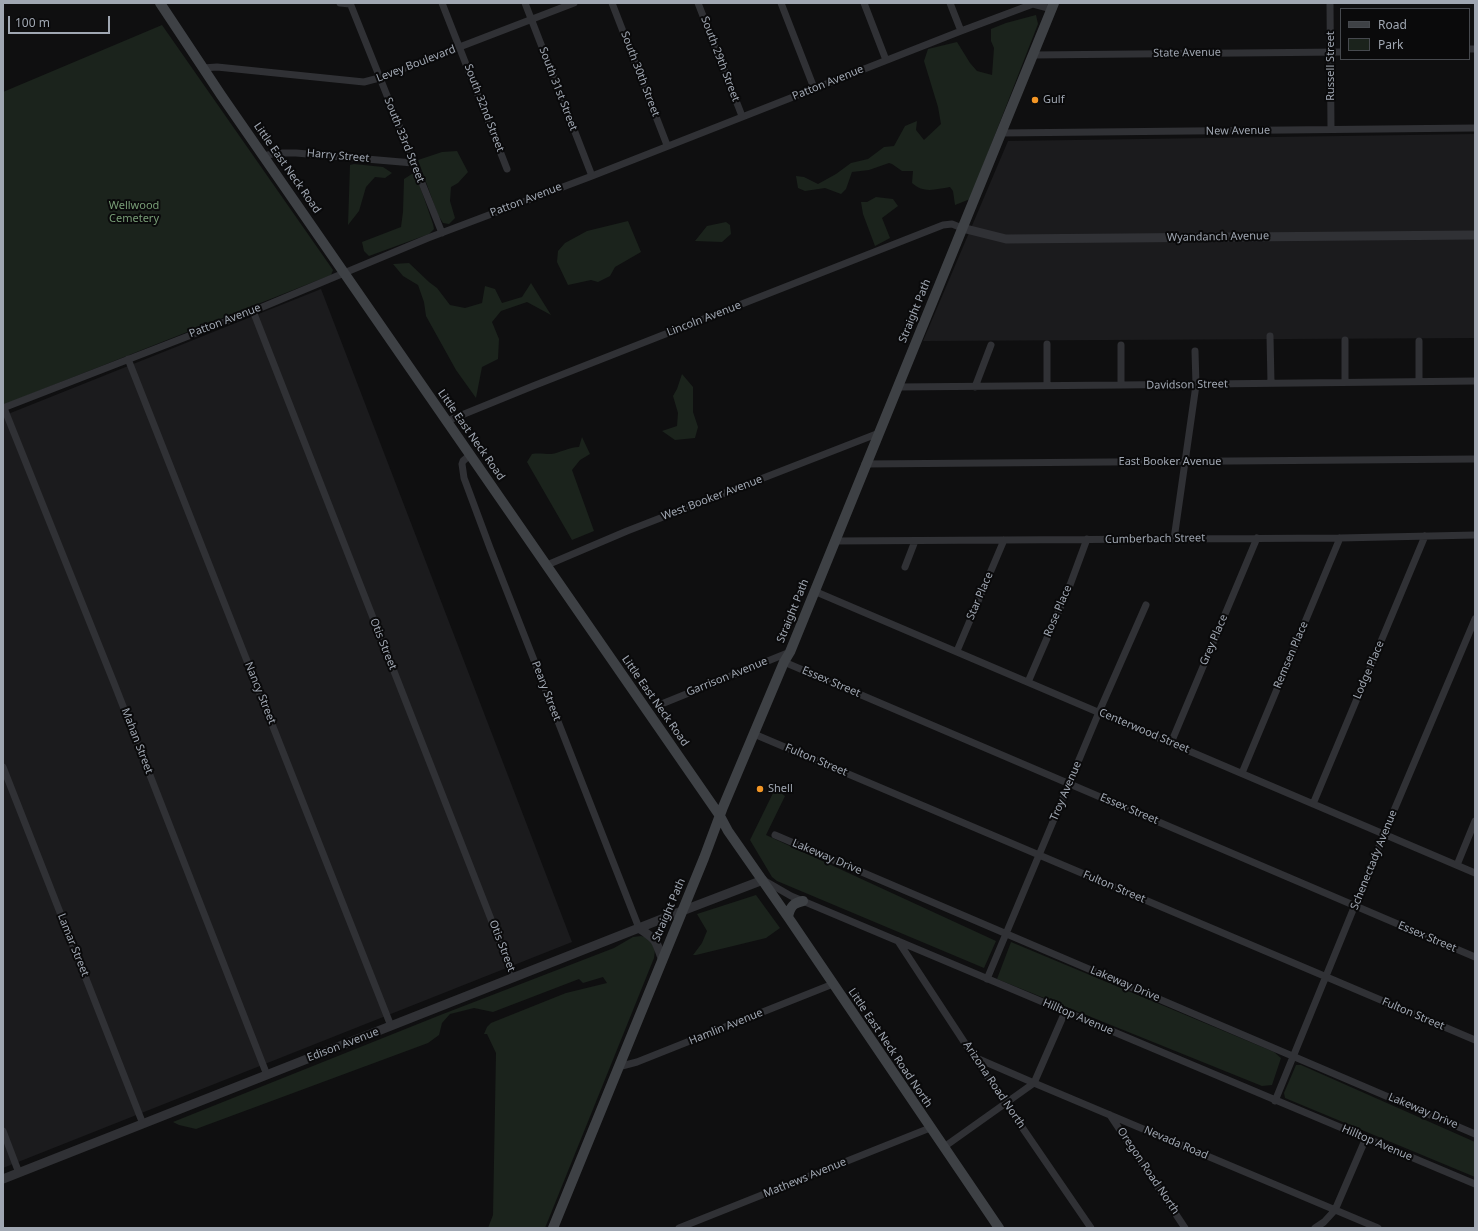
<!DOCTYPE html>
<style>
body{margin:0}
#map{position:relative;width:1478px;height:1231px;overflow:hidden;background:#0f0f10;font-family:"Noto Sans",sans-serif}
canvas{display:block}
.frame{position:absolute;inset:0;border:4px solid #a0a7b2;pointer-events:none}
.legend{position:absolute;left:1340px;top:8px;width:130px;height:52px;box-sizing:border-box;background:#0a0a0b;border:1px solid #46494e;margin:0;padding:5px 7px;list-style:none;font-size:12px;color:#a0a7b2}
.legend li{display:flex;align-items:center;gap:8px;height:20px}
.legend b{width:20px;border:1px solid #46494e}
.scale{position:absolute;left:8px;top:16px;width:102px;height:18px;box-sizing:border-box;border:2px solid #a0a7b2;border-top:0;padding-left:5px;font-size:12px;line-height:14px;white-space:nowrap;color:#a0a7b2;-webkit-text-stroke:3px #0a0a0b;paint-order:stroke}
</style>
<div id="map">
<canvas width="1478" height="1231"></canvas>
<div class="frame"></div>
<ul class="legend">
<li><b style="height:5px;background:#3e4145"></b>Road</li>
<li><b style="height:11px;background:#1b231c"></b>Park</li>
</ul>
<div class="scale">100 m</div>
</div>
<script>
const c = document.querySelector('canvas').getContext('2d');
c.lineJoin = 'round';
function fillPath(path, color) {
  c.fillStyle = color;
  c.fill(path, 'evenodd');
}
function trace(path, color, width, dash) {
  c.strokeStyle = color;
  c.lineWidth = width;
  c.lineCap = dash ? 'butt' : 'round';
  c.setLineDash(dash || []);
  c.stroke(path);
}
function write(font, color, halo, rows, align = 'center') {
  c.font = font + ' "Noto Sans",sans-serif';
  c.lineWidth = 4;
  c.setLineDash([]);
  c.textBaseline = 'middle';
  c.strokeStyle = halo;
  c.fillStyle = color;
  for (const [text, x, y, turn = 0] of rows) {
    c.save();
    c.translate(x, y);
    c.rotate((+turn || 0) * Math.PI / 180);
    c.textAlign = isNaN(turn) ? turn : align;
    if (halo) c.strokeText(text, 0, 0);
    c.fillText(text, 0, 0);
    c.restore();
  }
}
fillPath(new Path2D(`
 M1475,134V338L923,341L1008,141Z
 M321,289L572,942L3,1168V416Z`), '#1b1b1d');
fillPath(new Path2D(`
 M1036,15L1038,24L970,199L955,205L953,191L950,187C936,189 924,194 912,183L913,171H902L892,164L889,163L869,170L852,172L846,189L841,194L825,188L805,191L798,188L796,176L804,177L818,184L836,174L851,163L868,159L884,147L894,146L905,126L917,121L916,130L924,140L941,124L938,107L924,61L928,49L957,42L970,63L977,71L992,75L994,48L991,41V29L1006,23Z
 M162,25L333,270L331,275L3,405V92Z
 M457,151L468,172L458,183L451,187L450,201L455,218L449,224L443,223L438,215L418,160L442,152Z
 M354,164L383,167L392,173L385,178L375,177L366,187L359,211L348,225L350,165Z
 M415,172L433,224L434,229L429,234L369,256L364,251L362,242L401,227L403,212L404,179Z
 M876,197L893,199L898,206L882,218L890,238L875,246L863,214L861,202H867Z
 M628,221L641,252L615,267L610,276L598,282L591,280L568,285L557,262L558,251L565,243L587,231Z
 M726,222L730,225L731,234L722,242L695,241L707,226Z
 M409,263L429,282L437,288L450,305L465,308L482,303L485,286L495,289L502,303L522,297L531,283L551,315L527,302L501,311L492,322L499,339L498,359L482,367L476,398L456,370L426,316L424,302L418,285L403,276L393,264Z
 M682,374L693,387V412L698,427L695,438L675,440L662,431L677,426L678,413L673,396L677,389Z
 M582,437L590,454L580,460L572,470L594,531L572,540L527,462L532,454C538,453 544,454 551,454C560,453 569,447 579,447Z
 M775,789L785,796L766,835L996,941L984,968L777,881L772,877L750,840Z
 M756,895L780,928L766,938L696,955H693L702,943L707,931L697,914Z
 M641,936L649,938L655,950L654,958L545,1228H488L493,1215L496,1053L487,1034H484L487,1027L491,1023L566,993L607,983L603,977L583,983L579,979L493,1012L474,1008L450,1014L442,1023L439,1035L428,1043L196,1129L179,1125L173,1122L443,1014L614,948L633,937Z
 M1011,942L1274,1052L1281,1058L1272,1085L1262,1086L997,979Z
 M1296,1065H1301L1475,1142V1177L1285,1098L1284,1093Z`), '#1b231c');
trace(new Path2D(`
 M340,3L350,4
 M350,3L442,233
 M442,3L507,169
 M525,3L592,176
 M612,3L667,145
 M698,3L742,116
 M781,3L814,88
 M864,3L886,60
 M950,3L961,31
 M1330,3L1331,129
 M1469,49H1475
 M1033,55L1341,52
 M203,68L217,67L364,82L379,78L574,3
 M1001,133L1475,128
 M264,156L276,153H296L413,163
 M253,311L514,978
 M1270,336L1271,383
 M1345,340V382
 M1419,341V381
 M1047,344V385
 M1121,345V385
 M128,359L391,1026
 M898,387L1121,385L1475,381
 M975,387L991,345
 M3,408L253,311L428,238L592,176L961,31L1033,4L1052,9
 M4,408L114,683L267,1075
 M447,421L533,386L943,225L952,224L962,228
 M470,455L463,461L462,464L464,478L490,548L639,928
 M865,464L1475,459
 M1174,539L1196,385L1195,351
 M834,541L1340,538L1475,535
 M547,565L627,531L879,433
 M905,567L915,541
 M814,591L1475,873
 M957,651L1004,540
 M784,662L1475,957
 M1028,682L1070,585L1087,539
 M664,703L790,652
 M754,734L1475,1040
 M1171,743L1257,538
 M3,767L143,1124
 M1242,773L1340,538
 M1313,804L1425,536
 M775,835L1475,1134
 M1457,865L1475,821
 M765,881L791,896L1475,1184
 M898,941L974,1057L1091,1228
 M987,979L1099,712L1146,605
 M974,1057L1034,1083L1378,1228
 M618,1067L637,1062L833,984
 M1275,1101L1384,834L1475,619
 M1110,1115L1185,1228
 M3,1131L19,1173
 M944,1147L1034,1083L1065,1012
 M679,1228L930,1128
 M1315,1228L1324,1222L1335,1210L1366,1138`), '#303135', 7);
trace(new Path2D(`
 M962,228L1006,239L1475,235
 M639,928C656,940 655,938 662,958
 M3,1179L682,911L763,880`), '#303135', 9);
trace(new Path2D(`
 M160,3L221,95L720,816L728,831L788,917L999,1228
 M788,917C790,907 793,903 803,901
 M553,1228L704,858L723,807L784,662L790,652L1054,3`), '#3e4145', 10);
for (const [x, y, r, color] of [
 [1035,100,4,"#f39625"],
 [760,789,4,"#f39625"]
]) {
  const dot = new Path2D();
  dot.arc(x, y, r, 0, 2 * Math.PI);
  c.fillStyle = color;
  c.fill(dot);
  trace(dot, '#0a0a0b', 1.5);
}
write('11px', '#a0a7b2', '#0a0a0b', [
 ["State Avenue",1187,53,-1],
 ["South 29th Street",720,59,69],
 ["Levey Boulevard",416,64,-21],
 ["Russell Street",1331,66,-90],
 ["South 30th Street",640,74,69],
 ["Patton Avenue",828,83,-22],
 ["South 31st Street",558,89,69],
 ["South 32nd Street",484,108,69],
 ["New Avenue",1238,131,-1],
 ["South 33rd Street",404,140,68],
 ["Harry Street",338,156,5],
 ["Little East Neck Road",287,168,55],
 ["Patton Avenue",526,200,-21],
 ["Wyandanch Avenue",1218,237,-1],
 ["Straight Path",915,311,-68],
 ["Lincoln Avenue",704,319,-21],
 ["Patton Avenue",225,321,-21],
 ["Davidson Street",1187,385,-1],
 ["Little East Neck Road",471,435,55],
 ["East Booker Avenue",1170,462],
 ["West Booker Avenue",712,498,-21],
 ["Cumberbach Street",1155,539,-1],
 ["Star Place",980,596,-67],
 ["Straight Path",793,611,-68],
 ["Rose Place",1058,611,-67],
 ["Grey Place",1214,640,-67],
 ["Otis Street",383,644,68],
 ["Remsen Place",1291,655,-67],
 ["Lodge Place",1369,670,-67],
 ["Garrison Avenue",727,677,-22],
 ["Essex Street",831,682,23],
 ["Peary Street",546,691,69],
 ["Nancy Street",260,693,68],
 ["Little East Neck Road",655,701,55],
 ["Centerwood Street",1144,731,23],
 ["Mahan Street",137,741,69],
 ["Fulton Street",816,760,23],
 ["Troy Avenue",1066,791,-67],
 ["Essex Street",1129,809,23],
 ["Lakeway Drive",827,857,23],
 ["Schenectady Avenue",1374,860,-68],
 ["Fulton Street",1114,887,23],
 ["Straight Path",669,910,-67],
 ["Essex Street",1427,937,23],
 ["Lamar Street",73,945,68],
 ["Otis Street",502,946,69],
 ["Lakeway Drive",1125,984,23],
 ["Fulton Street",1413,1014,23],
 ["Hilltop Avenue",1078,1017,23],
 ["Hamlin Avenue",726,1027,-22],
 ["Edison Avenue",343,1045,-21],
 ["Little East Neck Road North",890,1048,56],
 ["Arizona Road North",994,1085,56],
 ["Lakeway Drive",1423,1111,23],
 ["Nevada Road",1176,1143,23],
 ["Hilltop Avenue",1377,1143,23],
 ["Oregon Road North",1148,1171,56],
 ["Mathews Avenue",805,1178,-22]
]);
write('11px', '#a0a7b2', '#0a0a0b', [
 ["Gulf",1043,100],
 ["Shell",768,789]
], 'left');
write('11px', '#789d76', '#0a0a0b', [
 ["Wellwood",134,206],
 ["Cemetery",134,219]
]);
</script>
